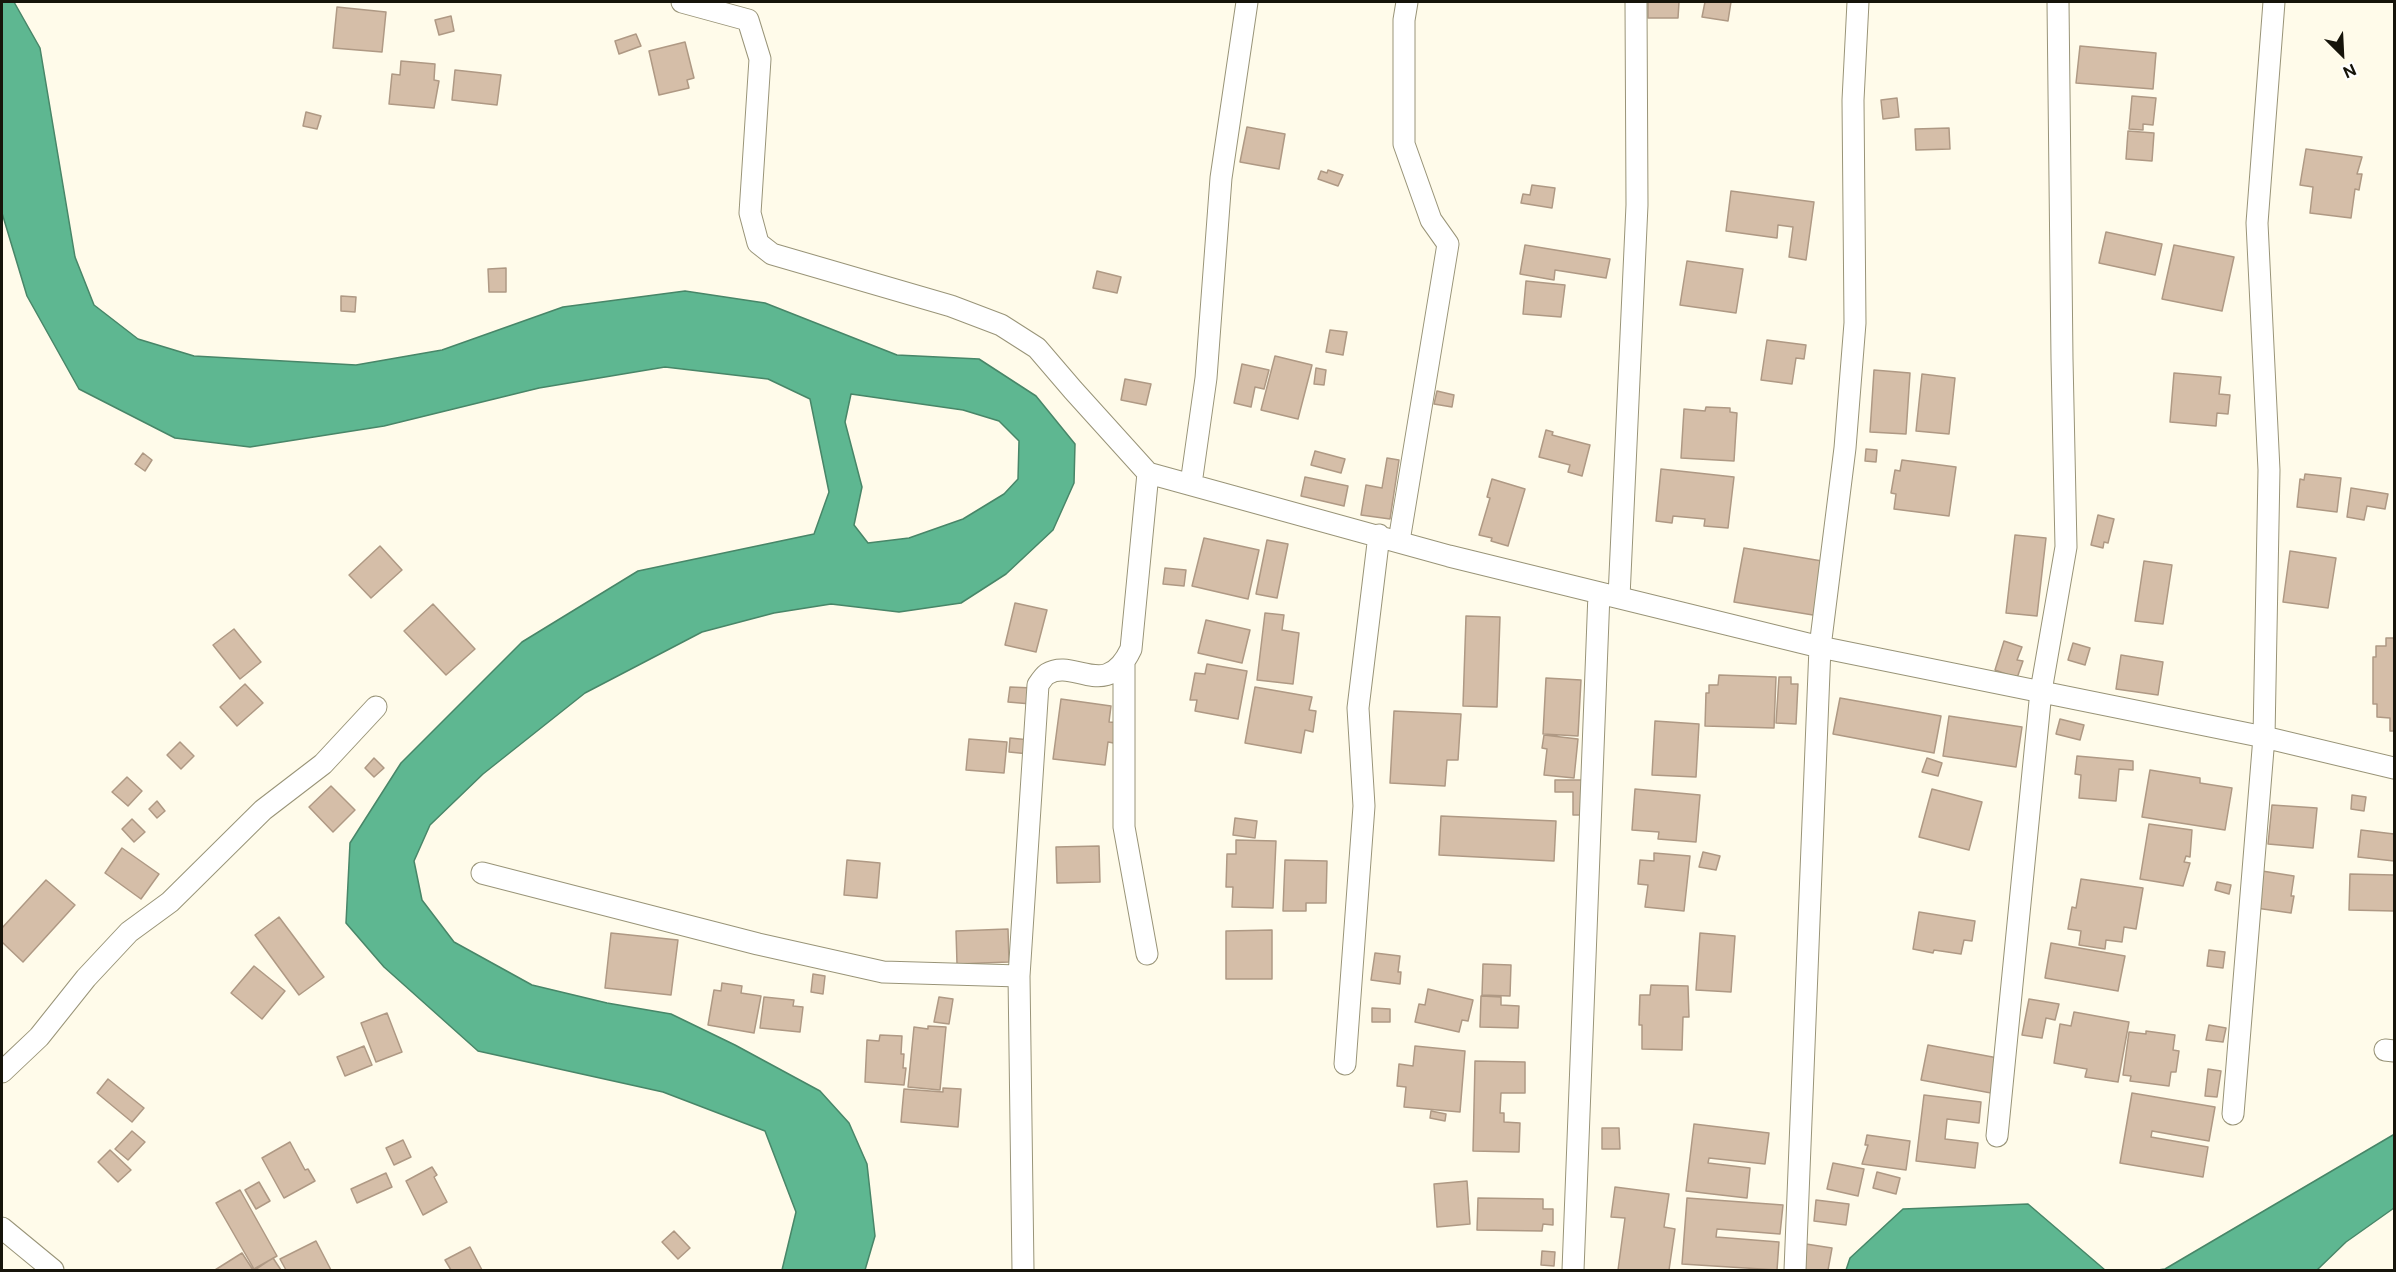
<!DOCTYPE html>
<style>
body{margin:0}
#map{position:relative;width:2396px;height:1272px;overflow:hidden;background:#fffbea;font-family:"Public Sans",sans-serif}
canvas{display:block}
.frame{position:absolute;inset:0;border:3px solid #16140a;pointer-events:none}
.north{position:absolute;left:2312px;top:24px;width:60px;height:60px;-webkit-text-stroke:4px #fff;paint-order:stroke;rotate:156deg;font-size:16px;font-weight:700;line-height:24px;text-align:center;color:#16140a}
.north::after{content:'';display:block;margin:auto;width:21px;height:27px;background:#16140a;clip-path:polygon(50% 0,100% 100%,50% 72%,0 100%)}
</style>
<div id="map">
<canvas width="2396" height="1272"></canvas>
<div class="frame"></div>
<div class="north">N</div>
</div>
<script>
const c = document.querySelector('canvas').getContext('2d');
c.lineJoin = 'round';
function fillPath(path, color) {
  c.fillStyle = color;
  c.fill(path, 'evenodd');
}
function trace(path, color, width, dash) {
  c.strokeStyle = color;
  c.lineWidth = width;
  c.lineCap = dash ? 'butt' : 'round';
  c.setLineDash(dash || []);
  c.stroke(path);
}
const water = new Path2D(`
 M2,2H14L40,48L75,257L94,305L138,339L194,356L356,365L442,350L563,307L685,291L765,303L897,355L979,359L1036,396L1075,444L1074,483L1053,530L1006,574L961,603L899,612L831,604L774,613L702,632L585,693L483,774L430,825L414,861L422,900L454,942L532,985L607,1003L671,1014L735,1045L820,1091L849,1123L867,1164L875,1236L865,1270H782L796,1212L765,1131L663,1092L478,1051L384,967L346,923L350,843L401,763L522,642L638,571L814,534L829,492L810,399L768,379L665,367L539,388L384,426L250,447L175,438L79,389L27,296L2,213ZM851,394L963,410L999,421L1019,441L1018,479L1004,494L963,519L909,538L868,543L854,525L862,487L845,422Z
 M2393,1135H2394V1208L2346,1242L2317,1270H2158L2165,1269Z
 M2028,1204L2105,1270H1846L1850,1258L1903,1209Z`);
fillPath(water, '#5eb791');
trace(water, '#488668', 1.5);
const building = new Path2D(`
 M1648,2H1679L1678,18H1648Z
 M1705,2H1731L1728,21L1702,17Z
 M337,7L386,12L382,52L333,48Z
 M451,16L454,31L439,35L435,20Z
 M636,34L641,46L619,54L615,41Z
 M685,42L694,78L687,80L689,88L659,95L649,51Z
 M2080,46L2156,53L2153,89L2076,83Z
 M401,61L435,64L434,80L439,81L434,108L389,104L392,74L400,75Z
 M455,70L501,75L497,105L452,100Z
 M2132,96L2156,98L2153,125L2143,124V130L2129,129Z
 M1897,98L1899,117L1883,119L1881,100Z
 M306,112L321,116L317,129L303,126Z
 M1247,127L1285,134L1279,169L1240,162Z
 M1949,128L1950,149L1916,150L1915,129Z
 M2128,131L2154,133L2152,161L2126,159Z
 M2306,149L2362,157L2357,174H2362L2359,190L2355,189L2351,218L2310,213L2313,187L2300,185Z
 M1328,170L1343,175L1338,186L1318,179L1321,171L1327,173Z
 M1532,185L1555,188L1552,208L1521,203L1523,194L1530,195Z
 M1731,191L1814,202L1806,260L1789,257L1793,227L1778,225L1777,238L1726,231Z
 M2106,232L2162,244L2155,275L2099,263Z
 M1525,245L1610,259L1606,278L1555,270L1554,280L1520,274Z
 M2174,245L2234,257L2222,311L2162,299Z
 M1687,261L1743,269L1736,313L1680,305Z
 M506,268V292H489L488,269Z
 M1097,271L1121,277L1117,293L1093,288Z
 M1526,281L1565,285L1561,317L1523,314Z
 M341,296L356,297L355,312L341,311Z
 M1330,330L1347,332L1343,355L1326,352Z
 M1767,340L1806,345L1804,359L1796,358L1792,384L1761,380Z
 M1275,356L1312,365L1298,419L1261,410Z
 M1242,364L1269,370L1264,389L1255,387L1251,407L1234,403Z
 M1316,368L1326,370L1324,385L1314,384Z
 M1874,370L1910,373L1906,434L1870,432Z
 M2174,373L2221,377L2219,394L2230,395L2228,414L2217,413L2216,426L2170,422Z
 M1922,374L1955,378L1949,434L1916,431Z
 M1125,379L1151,384L1146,405L1121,400Z
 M1437,391L1454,395L1452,407L1434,404Z
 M1706,407L1730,408V412L1737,413L1734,461L1681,458L1684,409L1705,411Z
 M1546,430L1553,432L1552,435L1590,445L1582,476L1568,472L1570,465L1539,457Z
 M1866,449L1877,450L1876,462L1865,461Z
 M1315,451L1345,459L1341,473L1311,465Z
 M143,453L152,460L145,471L135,464Z
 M1387,458L1399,460L1390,519L1361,515L1366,485L1382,488Z
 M1902,460L1956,467L1949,516L1894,509L1896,494L1891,493L1895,470L1900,471Z
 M1661,469L1734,477L1728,528L1704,526L1705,519L1673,516L1672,523L1656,521Z
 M2305,474L2341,478L2337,512L2297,507L2300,479L2304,480Z
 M1305,477L1348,486L1344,506L1301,496Z
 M1492,479L1525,489L1508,546L1491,541L1492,538L1479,535L1490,498L1487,497Z
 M2351,488L2388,494L2385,509L2367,506L2364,520L2347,517Z
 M2098,515L2114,519L2108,543L2104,542L2103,548L2091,545Z
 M2015,535L2046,538L2037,616L2006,613Z
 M1204,538L1259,550L1248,599L1192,586Z
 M1267,540L1288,544L1277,598L1256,594Z
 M380,546L402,570L371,598L349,575Z
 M1744,548L1828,562L1819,616L1734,602Z
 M2290,551L2336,558L2328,608L2283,602Z
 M2144,561L2172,565L2163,624L2135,621Z
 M1165,568L1186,570L1184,586L1163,584Z
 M1015,603L1047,610L1036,652L1005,645Z
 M433,604L475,649L446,675L404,631Z
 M1265,613L1284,615L1282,630L1299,633L1293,684L1257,680Z
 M1466,616L1500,617L1497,707L1463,706Z
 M1206,620L1250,630L1242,663L1198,653Z
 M234,629L261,662L240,679L213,645Z
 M2386,638H2394V731H2390V718L2377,717V704H2373V657H2376V646H2386Z
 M2004,641L2022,647L2017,660L2023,661L2017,678L1995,670Z
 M2073,643L2090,648L2085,665L2068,660Z
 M2121,655L2163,662L2158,695L2116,689Z
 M1207,664L1247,671L1238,719L1195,711L1197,700H1190L1195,673L1205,674Z
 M1719,675L1776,677L1774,728L1705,726L1706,693H1709V685H1718Z
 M1779,677H1791V684H1798L1796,724L1776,723Z
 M1546,678L1581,680L1578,736L1543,734Z
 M245,684L263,703L237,726L220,707Z
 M1010,687L1033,688L1031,704L1008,702Z
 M1255,687L1312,697L1309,710L1316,711L1313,732L1305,730L1301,753L1245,743Z
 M1840,698L1941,716L1934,753L1833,734Z
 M1061,699L1111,706L1109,722L1122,723L1119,744L1108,742L1105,765L1053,759Z
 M1394,711L1461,714L1458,760H1447L1445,786L1390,783Z
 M1949,716L2022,727L2016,767L1943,756Z
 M2060,719L2084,725L2080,740L2056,734Z
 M1655,721L1699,724L1696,777L1652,775Z
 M1544,735L1578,739L1574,778L1544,775L1547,749L1542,748Z
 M1010,738L1030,740L1029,754L1009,752Z
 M969,739L1007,742L1004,773L966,770Z
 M180,742L194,756L181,769L167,755Z
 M2077,756L2133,761V770L2119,769L2116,801L2079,798L2081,775L2075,774Z
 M374,758L384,768L374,777L365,768Z
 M1927,758L1942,763L1938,776L1922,772Z
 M2150,770L2200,778V783L2232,788L2225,830L2142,817Z
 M127,777L142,791L128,806L112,792Z
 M1555,780H1585V815H1573V792H1555Z
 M331,786L355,810L333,832L309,807Z
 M1635,789L1700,795L1696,842L1658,839L1659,832L1632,830Z
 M1932,789L1982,802L1969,850L1919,837Z
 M2352,795L2366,797L2364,811L2351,809Z
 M157,801L165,811L157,818L149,809Z
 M2272,805L2317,808L2313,848L2268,844Z
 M1441,816L1556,821L1554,861L1439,855Z
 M1235,818L1257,821L1255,838L1233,835Z
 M132,819L145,832L134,842L122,829Z
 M2149,824L2192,830L2190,857L2186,856L2184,862L2190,863L2183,886L2140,879Z
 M2361,830L2394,834V861L2358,857Z
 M1236,840L1276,841L1273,908L1232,907L1233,887H1226L1227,854H1236Z
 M1099,846L1100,882L1057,883L1056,847Z
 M122,848L159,874L141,899L105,873Z
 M1703,852L1720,856L1716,870L1699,867Z
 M1654,853L1690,856L1684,911L1645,907L1648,885L1638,884L1640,860L1654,861Z
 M847,860L880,863L877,898L844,895Z
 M1285,860L1327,861L1326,903H1306V911H1283Z
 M2262,871L2294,876L2291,896H2294L2291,913L2256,908Z
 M2350,874L2394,875V911L2349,910Z
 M2081,879L2143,888L2136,929L2124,927L2122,942L2106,940L2105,949L2079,945L2081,931L2068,929L2072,907L2076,908Z
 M46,880L75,905L23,962L2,942V928Z
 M2217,882L2231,885L2229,894L2215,890Z
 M1919,912L1975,921L1972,941L1964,940L1961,954L1934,950L1933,953L1913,949Z
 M279,917L324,977L299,995L255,935Z
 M1008,929L1009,962L957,964L956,931Z
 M1272,930V979H1226V931Z
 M611,933L678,940L671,995L605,988Z
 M1700,933L1735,936L1731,992L1696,990Z
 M2051,943L2125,956L2118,991L2045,978Z
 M2209,950L2225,952L2223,968L2207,966Z
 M1375,953L1400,956L1398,972H1401L1400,984L1371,980Z
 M1483,964L1511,965L1510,996L1482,995Z
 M254,966L285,991L262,1019L231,993Z
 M813,974L825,976L823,994L811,992Z
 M722,983L742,986L741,993L761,996L754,1033L708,1025L714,990L721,991Z
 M1651,985L1688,986L1689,1017H1683L1682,1050L1642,1049V1025H1639L1640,995H1650Z
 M1428,989L1473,1000L1468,1021L1462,1020L1459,1032L1415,1022L1419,1004L1425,1005Z
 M1481,996L1501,997V1005L1519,1006L1518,1028L1480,1027Z
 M764,997L794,1000L793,1006L803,1007L800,1032L760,1028Z
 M939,997L953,999L949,1024L934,1022Z
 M2029,999L2059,1004L2055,1020L2046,1018L2042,1038L2022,1035Z
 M1372,1008L1390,1009V1022H1372Z
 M2074,1012L2129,1022L2118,1082L2085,1077L2087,1069L2054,1063L2060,1024L2071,1026Z
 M387,1013L402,1052L376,1062L361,1023Z
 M2209,1025L2226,1028L2223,1042L2206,1040Z
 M928,1026L946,1027L940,1090L908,1087L914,1027L928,1029Z
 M2146,1031L2175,1035L2173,1050L2179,1051L2176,1072H2171L2169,1086L2130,1081L2131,1076L2123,1075L2129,1032L2146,1034Z
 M880,1035L902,1036L901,1054H904L903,1068H906L904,1085L865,1082L867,1040L879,1041Z
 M1928,1045L1998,1058L1991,1093L1921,1080Z
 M364,1046L372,1065L345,1076L337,1057Z
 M1415,1046L1465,1051L1460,1112L1404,1107L1406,1087L1397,1086L1399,1064L1413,1066Z
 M1475,1061L1525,1062V1093H1501L1500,1113H1504V1122L1520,1123L1519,1152L1473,1151Z
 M2208,1069L2221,1071L2217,1097L2205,1096Z
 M108,1079L144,1108L132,1122L97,1093Z
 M943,1088L961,1089L958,1127L901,1122L904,1089L943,1092Z
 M2132,1093L2215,1107L2209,1141L2152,1131L2151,1137L2208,1147L2203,1177L2120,1163Z
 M1924,1095L1981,1102L1979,1123L1947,1119L1945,1139L1978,1143L1975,1168L1916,1161Z
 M1431,1111L1446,1114L1445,1121L1430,1118Z
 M1694,1124L1769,1133L1765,1164L1709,1158L1708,1163L1750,1168L1747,1198L1686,1191Z
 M1602,1128H1619L1620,1149H1602Z
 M132,1131L145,1142L128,1160L115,1149Z
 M1867,1135L1910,1141L1906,1170L1862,1164L1868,1145H1865Z
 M403,1140L411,1157L394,1165L386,1148Z
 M290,1142L305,1170L308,1169L315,1181L284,1198L262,1158Z
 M110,1150L131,1170L118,1182L98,1162Z
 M1833,1163L1864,1169L1858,1196L1827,1189Z
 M432,1167L437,1175L434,1177L447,1202L423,1215L406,1181Z
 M1877,1172L1900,1178L1896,1194L1873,1188Z
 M386,1173L392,1187L357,1203L351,1189Z
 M1467,1181L1470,1224L1437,1227L1434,1184Z
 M259,1182L270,1201L256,1209L245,1190Z
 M1615,1187L1669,1194L1664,1227L1675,1229L1669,1270H1618L1625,1218L1611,1217Z
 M240,1190L277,1256L254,1269L216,1203Z
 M1478,1198L1543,1199V1209H1553V1225L1543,1224L1542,1231L1477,1230Z
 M1687,1198L1783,1205L1780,1234L1717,1229L1716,1237L1779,1242L1777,1270L1682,1264Z
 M1816,1200L1849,1204L1846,1225L1814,1221Z
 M674,1231L690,1248L678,1259L662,1242Z
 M316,1241L331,1270H286L280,1259Z
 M1806,1244L1832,1248L1828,1270H1801Z
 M470,1247L482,1270H451L445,1260Z
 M1542,1251L1555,1252L1554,1266L1541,1265Z
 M242,1253L253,1270H215Z
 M273,1258L281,1270H255Z`);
fillPath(building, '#d5bea8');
trace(building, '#af9984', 1.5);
const minor = new Path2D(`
 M682,2L748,20L760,59L750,213L758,243L772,254L951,306L1001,325L1037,348L1073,390L1148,473L1449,556L1820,647L2264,737L2394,768
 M1191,484L1206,378L1221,178L1247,2
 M1399,541L1448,244L1431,220L1404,144V20L1407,2
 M1619,597L1637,205L1636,2
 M1124,664V827L1147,954
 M482,873L758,944L883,972L1019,976L1038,685C1040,682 1044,676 1047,674C1074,657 1106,702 1131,649L1148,473
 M1019,976L1023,1270
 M2385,1050L2394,1051
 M1345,1064L1364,806L1358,708L1379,535
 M2,1072L39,1037L86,978L129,932L170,902L263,810L323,764L376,707
 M2233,1114L2264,737L2269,470L2257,223L2274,2
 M1997,1136L2041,691L2066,547L2062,359L2058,2
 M2,1228L53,1270
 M1573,1270L1599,593
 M1795,1270L1820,647L1845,448L1855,323L1853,100L1858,2`);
trace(minor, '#999478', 23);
trace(minor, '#fff', 21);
</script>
